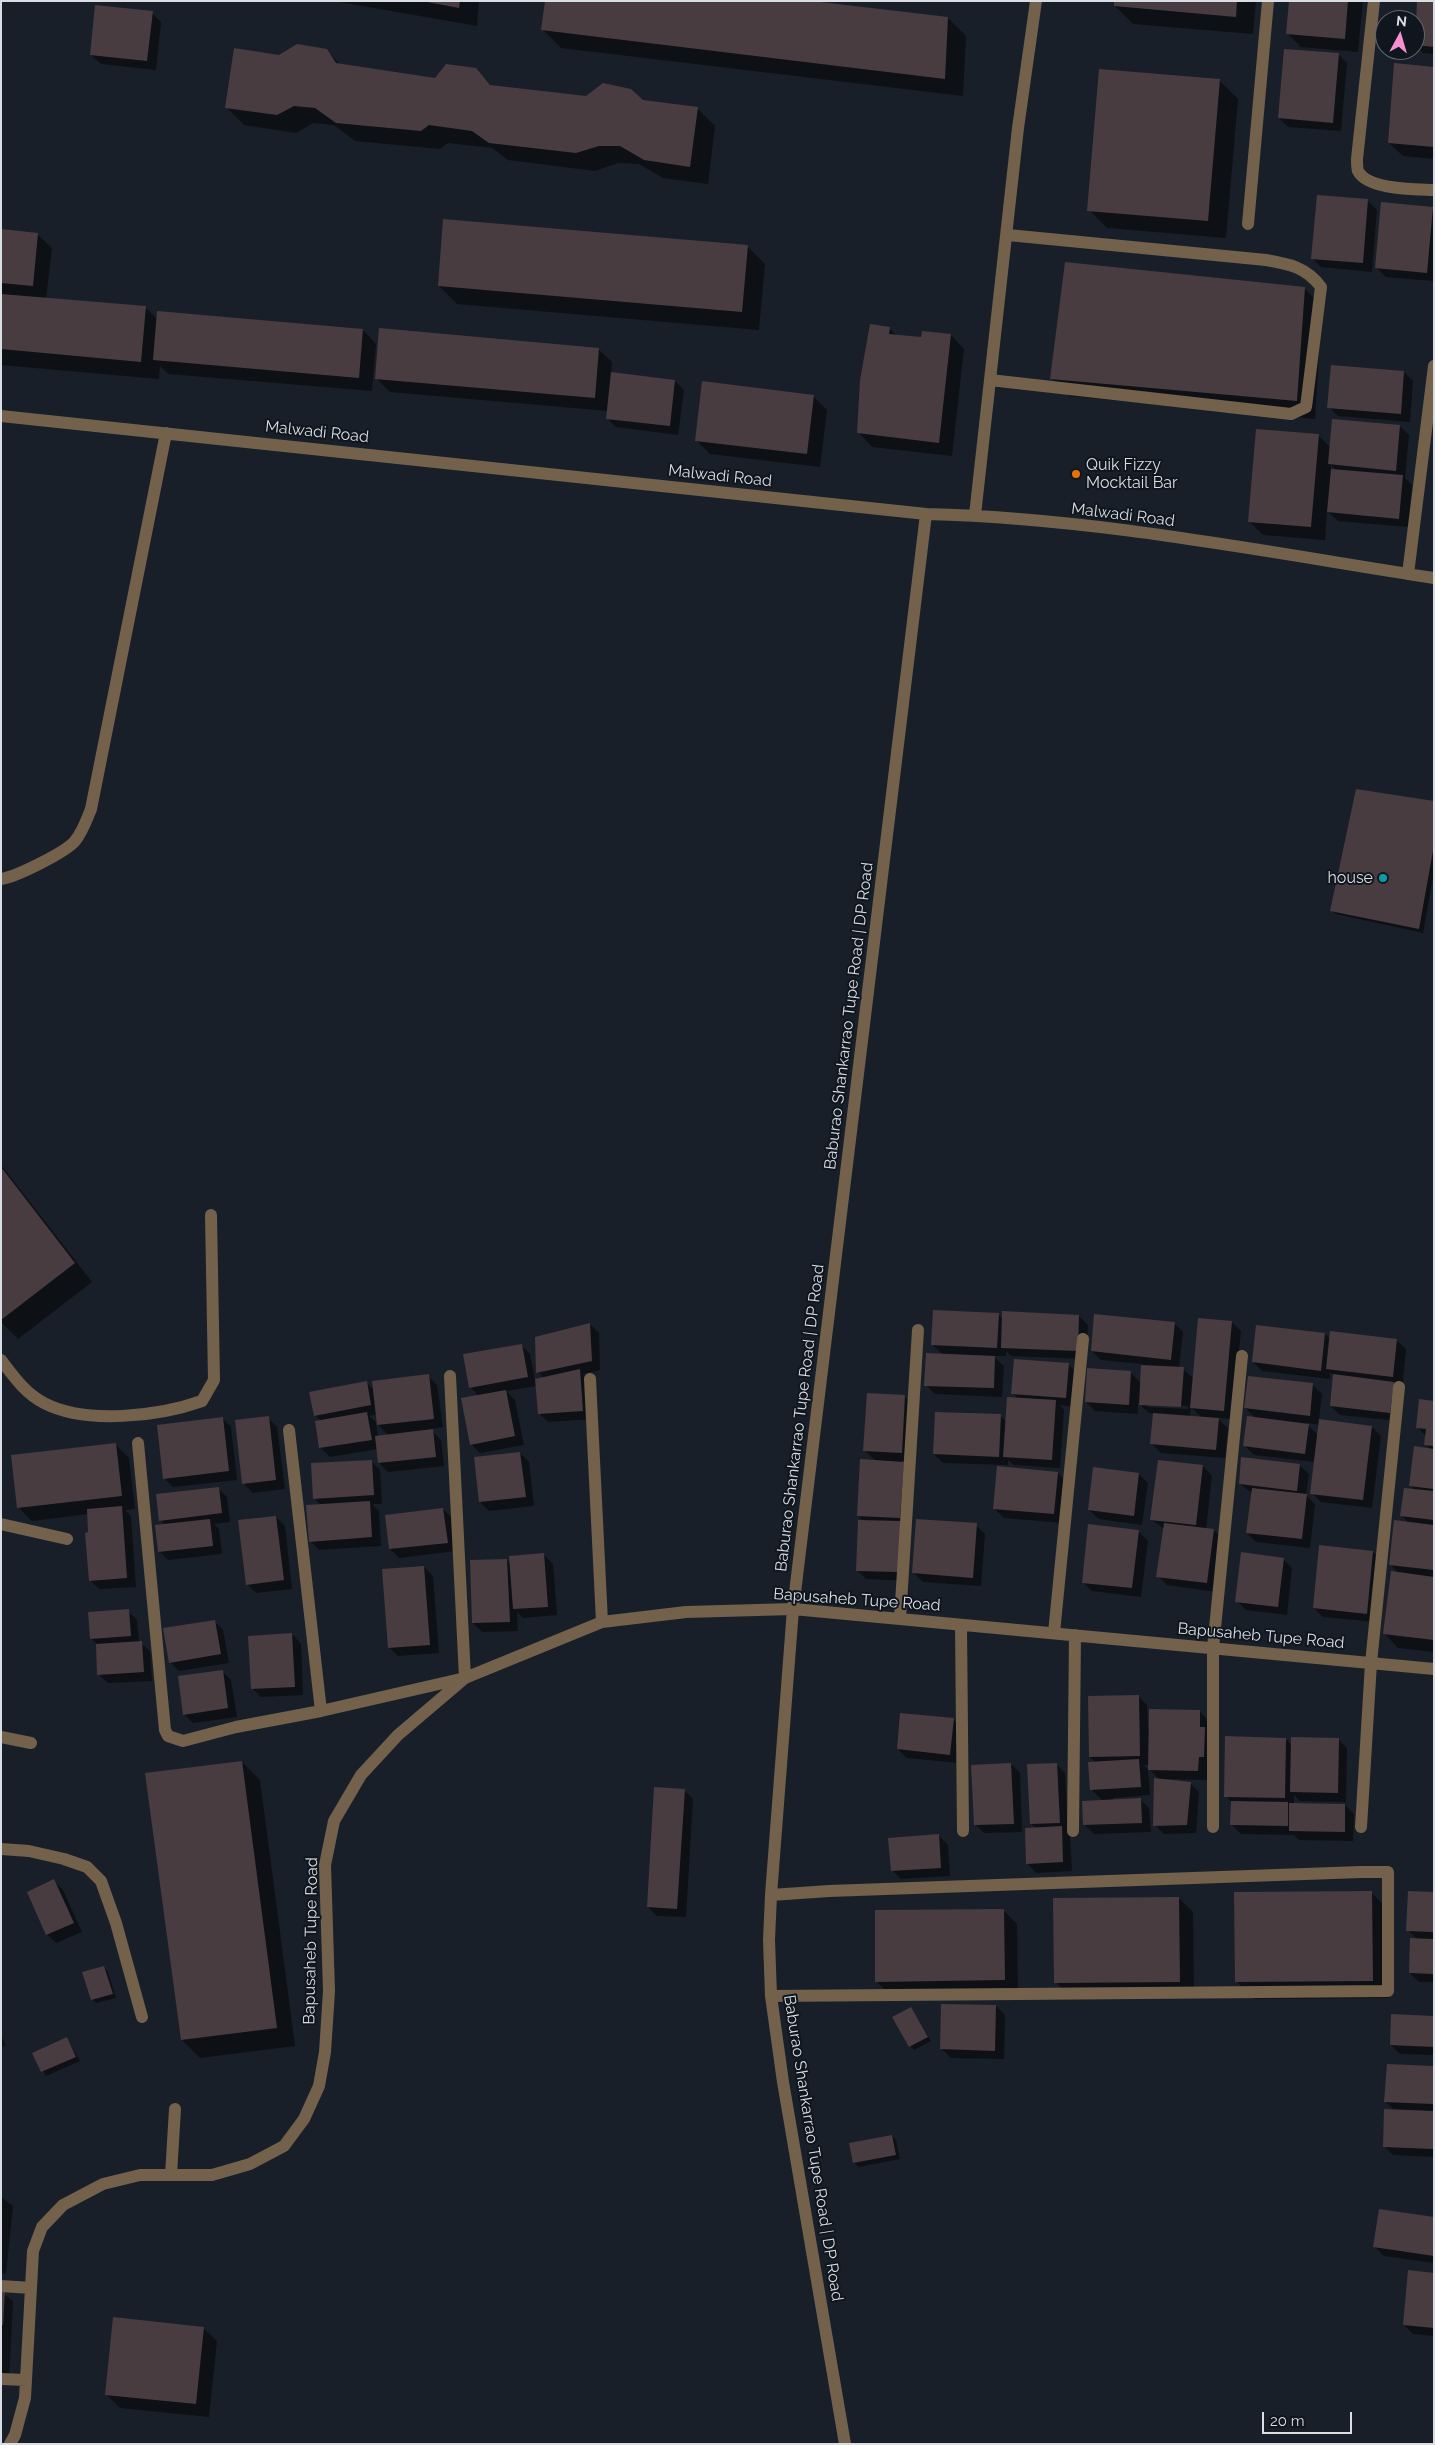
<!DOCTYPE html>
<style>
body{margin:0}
#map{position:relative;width:1435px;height:2445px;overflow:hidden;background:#191f28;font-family:Raleway,sans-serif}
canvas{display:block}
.frame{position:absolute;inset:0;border:2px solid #d9dee4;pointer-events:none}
.north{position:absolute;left:1375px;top:10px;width:50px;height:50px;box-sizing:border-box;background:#10161e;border:1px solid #60666d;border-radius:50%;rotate:6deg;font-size:14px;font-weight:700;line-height:20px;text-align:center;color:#d9dee4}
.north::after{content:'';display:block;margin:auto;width:18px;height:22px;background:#f591d2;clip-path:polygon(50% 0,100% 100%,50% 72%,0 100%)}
.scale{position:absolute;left:1262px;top:2412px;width:90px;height:22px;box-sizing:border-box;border:2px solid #d9dee4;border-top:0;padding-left:6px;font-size:15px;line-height:18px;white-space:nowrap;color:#d9dee4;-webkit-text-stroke:4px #10161e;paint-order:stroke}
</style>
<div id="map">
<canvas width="1435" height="2445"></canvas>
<div class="frame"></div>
<div class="north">N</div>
<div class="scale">20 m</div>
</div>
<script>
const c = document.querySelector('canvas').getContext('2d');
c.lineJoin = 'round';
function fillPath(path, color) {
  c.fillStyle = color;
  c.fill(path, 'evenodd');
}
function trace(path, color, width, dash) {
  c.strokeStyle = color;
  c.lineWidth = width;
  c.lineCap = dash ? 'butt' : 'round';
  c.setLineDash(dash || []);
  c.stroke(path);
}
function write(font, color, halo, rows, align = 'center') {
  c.font = font + ' Raleway,sans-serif';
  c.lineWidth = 4;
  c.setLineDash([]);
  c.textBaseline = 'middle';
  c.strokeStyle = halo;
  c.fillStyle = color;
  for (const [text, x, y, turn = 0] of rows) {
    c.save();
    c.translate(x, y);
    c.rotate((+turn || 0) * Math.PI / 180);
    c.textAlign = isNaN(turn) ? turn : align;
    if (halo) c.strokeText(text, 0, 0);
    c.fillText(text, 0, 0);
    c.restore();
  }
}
fillPath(new Path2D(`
 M334,1H479L477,26Z
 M1115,1H1256L1253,34L1133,24L1115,6Z
 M1290,1H1363L1358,52L1301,47L1287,33Z
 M1418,1H1434V54L1423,53L1415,45Z
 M152,13L161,22L156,70L101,64L91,55Z
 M948,18L966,36L963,96L561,48L543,30Z
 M326,50L341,65L436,80L475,70L493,87L697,108L715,126L708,184L663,178L639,164L618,163L595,171L508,160L492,148L448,143L440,149L355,141L334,125L313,123L296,133L244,125L226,107L279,56Z
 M1338,54L1347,63L1341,131L1288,127L1279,118Z
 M1434,68V159L1403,156L1389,143Z
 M1220,81L1238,99L1226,238L1107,228L1089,210Z
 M1368,201L1377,210L1372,272L1321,267L1312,258Z
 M1433,208L1434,281L1386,277L1377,268Z
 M1,231L38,235L52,248L46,299L145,307L157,319L363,330L376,344L372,391L168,374L160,366L159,379L1,365Z
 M747,246L765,264L759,330L457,304L439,286Z
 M1304,288L1322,306L1315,419L1069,396L1051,378Z
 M889,328L897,336L922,339L951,335L964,349L952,456L872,447L859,433Z
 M598,349L612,362L611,374L675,381L684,390L678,435L616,427L607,418L608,411L390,392L376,378Z
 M1404,372L1413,381L1410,422L1338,416L1329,407Z
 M813,396L827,410L820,467L710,454L696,440Z
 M1400,426L1409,435L1405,478L1412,485L1408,527L1338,521L1327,511L1325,540L1263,535L1249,521L1319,436L1331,448ZM1331,465L1336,470H1331Z
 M1434,802V872L1423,933L1336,914L1331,910Z
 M1,1165L92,1282L18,1339L1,1322Z
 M998,1314L1003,1319L1079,1316L1088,1325L1086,1359L1011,1356L1006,1351V1356H993L1004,1366L1002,1397L935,1394L926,1385L943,1355L932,1344Z
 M1232,1322L1241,1331L1232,1419L1217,1418L1228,1428L1225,1458L1161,1453L1152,1444L1154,1414L1149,1413L1138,1403V1414L1095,1411L1086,1402L1131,1373L1141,1383L1142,1364L1101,1360L1092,1351L1174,1323L1183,1332L1179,1368L1183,1369L1194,1379ZM1148,1404L1188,1406V1409L1148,1407ZM1191,1407L1202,1418L1190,1417Z
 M590,1324L599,1333L600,1370L583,1374L589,1379L592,1419L548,1422L539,1413L537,1386L506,1391L515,1400L524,1445L480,1453L471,1444L479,1396L470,1387L521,1345L530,1354L535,1380L544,1378L538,1372Z
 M1325,1334L1331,1340H1396L1406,1349L1399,1421L1340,1415L1331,1406L1334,1376L1330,1372V1379L1262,1371L1253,1362Z
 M1068,1364L1077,1373L1075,1407L1060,1405L1064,1410L1060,1468L1014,1465L1008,1460V1465L943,1463L934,1454L1000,1416L1007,1422L1018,1399L1013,1393Z
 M428,1376L437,1385L443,1427L430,1429L441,1440L444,1466L388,1472L379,1463L378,1449L330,1457L321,1448V1421L315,1415L366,1382L374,1390ZM377,1414L378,1425L389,1436L378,1437L376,1422L369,1416Z
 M1313,1385L1322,1394L1319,1420L1372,1427L1381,1436L1372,1508L1321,1502L1312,1493L1315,1462L1254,1455L1245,1446L1256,1418L1245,1408ZM1306,1423L1320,1425L1318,1435Z
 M904,1396L913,1405L910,1462L901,1461L912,1472L908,1581L866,1579L857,1570L864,1521L858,1516L876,1461L865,1451Z
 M1434,1402V1652L1398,1648L1385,1634L1399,1574L1390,1564L1409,1523L1402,1516L1415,1490L1410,1485L1431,1450L1426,1444V1436L1417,1427Z
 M222,1418L231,1427L237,1480L173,1487L164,1478Z
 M268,1418L277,1427L285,1489L253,1493L244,1484Z
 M115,1444L129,1458L135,1509L125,1510L131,1516L136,1587L99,1589L90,1580L88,1514L32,1521L18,1507Z
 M520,1453L529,1462L534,1506L489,1511L480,1502Z
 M371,1461L380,1470L382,1504H372L379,1511L381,1546L319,1550L310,1541L321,1505L314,1498Z
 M1299,1465L1309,1474L1306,1495L1315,1504L1310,1548L1256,1542L1247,1533L1252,1493L1240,1484Z
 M1203,1466L1212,1476L1206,1529L1214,1530L1223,1539L1216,1592L1167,1585L1158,1576L1164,1529L1152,1520Z
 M1058,1473L1067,1482L1063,1523L1004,1518L995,1509Z
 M1139,1474L1148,1483L1142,1525L1099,1519L1089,1510Z
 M218,1488L227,1497L230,1522L214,1524L219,1529L222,1554L168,1560L159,1551L165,1525L160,1520Z
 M443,1509L452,1518L456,1551L399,1558L390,1549Z
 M276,1517L285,1526L292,1589L256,1593L247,1584Z
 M976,1525L985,1534L981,1586L923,1582L914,1573Z
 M1139,1532L1148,1541L1141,1597L1092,1591L1083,1582Z
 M1373,1552L1382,1561L1376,1622L1323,1617L1314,1608Z
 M544,1555L553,1564L557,1615L523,1618L517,1612L518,1631L482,1632L473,1623L507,1560L511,1565Z
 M1283,1559L1292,1568L1287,1615L1246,1610L1237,1601Z
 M424,1567L433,1576L439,1653L398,1656L389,1647Z
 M128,1611L137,1620L139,1642L150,1651L152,1681L108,1683L98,1674L97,1644L91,1638Z
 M214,1621L223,1630L229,1663L179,1671L170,1662Z
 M292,1634L301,1644L303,1695L261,1697L252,1688Z
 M222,1671L231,1680L237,1717L193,1723L184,1714Z
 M1138,1696L1147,1705L1148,1729L1199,1711L1208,1720L1207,1780L1169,1779V1781L1190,1783L1199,1792L1196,1833L1164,1834L1155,1825L1159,1779L1149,1769V1765H1143L1148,1769L1150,1795L1113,1798V1800L1140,1799L1149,1808L1151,1832L1094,1834L1085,1825L1103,1801L1092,1790L1096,1763L1090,1757Z
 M953,1719L962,1728L959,1763L907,1758L898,1749Z
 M1286,1739L1292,1745L1338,1739L1347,1748L1346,1802L1300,1801L1294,1795V1804L1345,1805L1354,1814L1353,1841L1299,1840L1294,1835L1241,1834L1232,1825V1803L1226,1796Z
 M242,1762L260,1780L295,2046L200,2058L182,2040Z
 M1011,1764L1020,1773L1022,1832L984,1833L975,1824Z
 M1056,1764L1065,1773L1068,1832H1066L1070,1836L1072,1871L1036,1873L1027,1863L1036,1828L1031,1824Z
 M684,1790L693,1799L686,1917L657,1916L648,1907Z
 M939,1836L948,1845L950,1876L901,1879L892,1870Z
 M54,1881L63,1890L82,1932L56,1943L47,1934Z
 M1371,1892L1389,1910L1390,1998L1254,1999L1236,1981Z
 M1434,1894V1982H1419L1410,1973L1417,1939L1408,1930Z
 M1179,1898L1193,1912L1194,1995L1069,1996L1056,1982Z
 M1004,1911L1017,1924L1018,1994L890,1995L876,1981Z
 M104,1967L108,1972L116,1998L96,2003L92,1999Z
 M996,2006L1005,2015L1004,2059L951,2058L942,2049Z
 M911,2008L931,2041L914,2050L910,2046Z
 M1434,2017V2055L1400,2054L1391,2045Z
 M1,2036L6,2045L1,2048Z
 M67,2038L80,2061L46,2076L34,2054Z
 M1434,2067V2157L1393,2155L1384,2146L1395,2111L1386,2102Z
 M892,2136L896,2140L900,2159L859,2167L854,2163Z
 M1,2197L13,2206L6,2274L1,2273Z
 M1434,2218V2263L1384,2256L1375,2247Z
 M1434,2274V2336L1413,2334L1404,2325Z
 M1,2292L13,2301L9,2381H1Z
 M203,2328L217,2341L209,2417L120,2408L106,2394Z`), '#0007');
fillPath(new Path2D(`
 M422,1H460L459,8Z
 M545,1H812L948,17L945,79L541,30Z
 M1114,1H1237L1236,17L1114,6Z
 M1289,1H1348L1345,39L1286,34Z
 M1417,1H1434V47L1415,45Z
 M95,5L153,11L147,61L90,55Z
 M297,44L327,49L336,63L435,78L446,64L476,68L490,85L586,96L603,83L631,89L643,100L698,107L690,167L644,160L620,146H599L576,153L489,143L472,131L429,125L421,131L336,123L315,108L294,106L277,115L225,108L234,48L279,55Z
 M1284,49L1339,53L1333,123L1278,118Z
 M1394,63L1434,67V147L1388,143Z
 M1099,69L1220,79L1208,221L1087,211Z
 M1317,195L1368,199L1363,263L1311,259Z
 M1381,202L1433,207L1427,273L1375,268Z
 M443,219L748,245L742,312L438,286Z
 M1,229L38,233L33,286L1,283Z
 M1065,262L1305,287L1297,401L1050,379Z
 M1,294L146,306L141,362L1,349Z
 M157,311L363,329L359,378L153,360Z
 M870,324L890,327L889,334L921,337L922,331L951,334L939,443L857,433L860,380Z
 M379,328L599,348L595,398L375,379Z
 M1331,365L1404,371L1401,414L1327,408Z
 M611,372L675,380L670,426L606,419Z
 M702,381L814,395L807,454L695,441Z
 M1332,419L1400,425L1396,471L1328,464Z
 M1256,429L1319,434L1311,527L1248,522Z
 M1331,469L1403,475L1399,519L1327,512Z
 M1356,789L1434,801V845L1419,929L1330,911Z
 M1,1167L75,1263L1,1320Z
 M933,1310L999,1313L997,1348L931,1345Z
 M1002,1311L1079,1315L1078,1351L1001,1348Z
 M1094,1314L1175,1322L1171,1360L1091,1351Z
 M1198,1318L1232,1321L1224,1411L1190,1408Z
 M590,1323L592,1361L536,1373L535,1337Z
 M1256,1325L1325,1333L1321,1371L1252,1362Z
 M1330,1331L1397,1339L1393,1377L1326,1369Z
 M522,1344L528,1377L469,1388L463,1354Z
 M926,1353L995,1356L994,1388L924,1386Z
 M1014,1359L1069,1363L1066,1398L1011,1394Z
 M1141,1365L1184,1367L1181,1407L1139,1405Z
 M1087,1368L1131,1371L1129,1405L1085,1402Z
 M580,1369L583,1411L538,1414L535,1379Z
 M429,1374L434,1419L377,1425L372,1381Z
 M1333,1374L1394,1382L1390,1413L1330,1406Z
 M1248,1376L1313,1383L1310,1416L1244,1408Z
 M367,1381L371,1405L314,1416L309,1392Z
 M506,1390L515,1436L470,1445L461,1398Z
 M867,1393L905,1395L902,1453L863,1451Z
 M1007,1397L1056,1400L1052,1460L1003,1457Z
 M1419,1399L1434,1401V1446L1424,1445L1426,1429L1416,1428Z
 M367,1412L372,1440L319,1448L315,1421Z
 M935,1412L1001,1414L999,1457L933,1454Z
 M1153,1413L1219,1418L1216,1450L1150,1444Z
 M269,1416L276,1480L242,1484L235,1420Z
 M1247,1416L1309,1424L1305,1454L1243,1446Z
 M223,1417L229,1471L163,1479L157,1425Z
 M1319,1419L1372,1426L1363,1500L1310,1494Z
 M433,1429L436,1457L378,1463L375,1436Z
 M116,1443L122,1496L17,1508L11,1455Z
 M1414,1446L1434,1449V1489L1409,1486Z
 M520,1452L526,1497L479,1502L474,1457Z
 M1241,1457L1300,1464L1297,1491L1239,1484Z
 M860,1459L904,1462L900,1518L857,1516Z
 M372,1460L374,1495L313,1499L311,1463Z
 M1158,1460L1203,1465L1196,1525L1150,1520Z
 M997,1466L1058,1472L1054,1514L993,1509Z
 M1093,1467L1139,1473L1134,1516L1088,1510Z
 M219,1487L222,1513L159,1521L156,1494Z
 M1252,1488L1307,1494L1302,1539L1246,1533Z
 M1404,1488L1434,1491V1520L1400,1516Z
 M370,1501L372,1537L309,1542L306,1505Z
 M122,1506L127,1578L89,1581L85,1533L88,1532L87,1509Z
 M443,1508L448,1543L389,1549L385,1515Z
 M276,1516L284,1580L246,1585L238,1520Z
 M210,1519L213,1546L158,1552L155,1525Z
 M916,1519L977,1523L973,1578L912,1573Z
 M858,1520L901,1521L899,1572L856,1571Z
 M1394,1520L1434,1525V1570L1389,1565Z
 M1164,1523L1214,1529L1207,1583L1156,1577Z
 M1088,1524L1139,1530L1132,1588L1082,1583Z
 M1319,1545L1373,1551L1367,1614L1313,1608Z
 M1241,1552L1284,1558L1278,1607L1235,1602Z
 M544,1553L548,1607L513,1609L509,1556Z
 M507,1559L510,1622L472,1623L470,1560Z
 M424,1566L430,1645L388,1648L382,1569Z
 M1391,1571L1434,1577V1640L1383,1634Z
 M129,1609L131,1636L90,1639L88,1612Z
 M215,1620L221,1654L169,1663L163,1628Z
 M292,1633L295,1687L251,1689L248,1636Z
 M142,1641L144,1672L97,1675L96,1644Z
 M223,1670L228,1708L183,1715L178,1676Z
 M1139,1695L1140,1756L1089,1757L1088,1696Z
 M1149,1709L1200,1710V1727H1205L1204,1757H1199L1198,1771L1148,1770Z
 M900,1713L954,1718L950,1755L897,1749Z
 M1225,1736L1286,1738L1285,1798L1224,1797Z
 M1291,1737L1339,1738L1338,1793L1290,1792Z
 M1139,1759L1141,1787L1090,1790L1088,1762Z
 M242,1761L277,2028L181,2040L145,1773Z
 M1011,1763L1014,1824L974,1825L971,1765Z
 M1057,1763L1060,1823L1030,1824L1027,1764Z
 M1154,1778L1191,1782L1187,1825L1153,1826Z
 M654,1787L685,1789L677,1909L647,1907Z
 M1141,1798L1142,1823L1083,1825L1082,1801Z
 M1231,1801L1288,1802V1826L1230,1825Z
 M1289,1803L1345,1804V1832L1289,1831Z
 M1062,1826L1063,1862L1026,1864L1025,1828Z
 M939,1834L941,1868L891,1871L888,1838Z
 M54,1879L74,1923L46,1935L27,1892Z
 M1372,1891L1373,1981L1235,1982L1234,1892Z
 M1408,1891L1434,1892V1932L1406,1931Z
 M1179,1897L1180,1982L1054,1983L1053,1898Z
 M1004,1909L1005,1980L875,1982V1910Z
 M1410,1938L1434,1939V1974L1409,1973Z
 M104,1966L113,1994L91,2000L82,1972Z
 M941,2004L996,2005L995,2051L940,2049Z
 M911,2007L928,2037L909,2047L892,2017Z
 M1391,2014L1434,2016V2047L1390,2045Z
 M67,2037L76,2057L41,2072L32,2053Z
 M1387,2064L1434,2066V2104L1384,2102Z
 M1384,2109L1434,2111V2149L1383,2147Z
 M892,2135L896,2155L853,2163L849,2143Z
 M1379,2209L1434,2217V2256L1373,2247Z
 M1408,2270L1434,2273V2328L1403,2325Z
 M1,2291H5L3,2325H1Z
 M113,2317L204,2327L196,2404L105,2395Z`), '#483c41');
trace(new Path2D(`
 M1374,1L1357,159C1357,163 1357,168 1358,171C1368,190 1415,189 1434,190
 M1248,224L1268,1
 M990,380L1291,414L1306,407L1321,287C1306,267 1289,264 1266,260L1008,235
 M1,416L926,514C1097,518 1266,552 1434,578
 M975,515L1018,128L1036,1
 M1408,574L1434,366
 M1,879C16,877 66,852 75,841C82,833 87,819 91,809L166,433
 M1,1360C14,1377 25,1393 44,1403C86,1425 160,1416 202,1401L214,1380L211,1215
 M590,1379L602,1622
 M289,1430L321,1711
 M138,1443L165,1730L168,1736L183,1741L236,1727L321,1711L465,1678L450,1376
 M1,1524L67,1539
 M900,1619L918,1330
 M961,1625L963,1831
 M1054,1633L1083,1339
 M1,1737L31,1743
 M1213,1827V1648L1242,1356
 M1361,1827L1371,1663L1399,1387
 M1073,1831L1075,1635
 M1,1849L29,1851L64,1859L87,1867L101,1881L116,1923L142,2017
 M771,1895L829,1891L1361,1872H1388V1991L771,1996
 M171,2175L175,2109
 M1,2286L31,2288
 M1,2379L26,2380
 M10,2444L15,2435L25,2398L33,2251L42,2227L63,2205L103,2184L140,2175H212L250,2164L284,2146L304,2119L319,2086L325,2052L329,1991L325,1865L334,1821L361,1775L398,1735L465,1678L602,1622L686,1612L793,1609L1434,1669
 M845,2444L783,2082L771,1996L769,1940L771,1895L793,1609L926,514`), '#73614c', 12);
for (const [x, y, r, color] of [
 [1076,474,5,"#e8710a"],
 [1383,878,5,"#0f9aa8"]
]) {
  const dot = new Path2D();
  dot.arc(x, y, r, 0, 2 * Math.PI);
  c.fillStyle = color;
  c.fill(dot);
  trace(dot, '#10161e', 2);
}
write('16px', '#d9dee4', '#10161e', [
 ["Malwadi Road",317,432,6],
 ["Malwadi Road",720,476,6],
 ["Malwadi Road",1123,515,7],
 ["Baburao Shankarrao Tupe Road | DP Road",849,1016,-83],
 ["Baburao Shankarrao Tupe Road | DP Road",800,1418,-83],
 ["Bapusaheb Tupe Road",857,1600,4],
 ["Bapusaheb Tupe Road",1261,1636,5],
 ["Bapusaheb Tupe Road",311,1941,-89],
 ["Baburao Shankarrao Tupe Road | DP Road",813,2148,81]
]);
write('16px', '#d9dee4', '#10161e', [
 ["Quik Fizzy",1086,465],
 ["Mocktail Bar",1086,483],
 ["house",1373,878,"right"]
], 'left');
</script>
